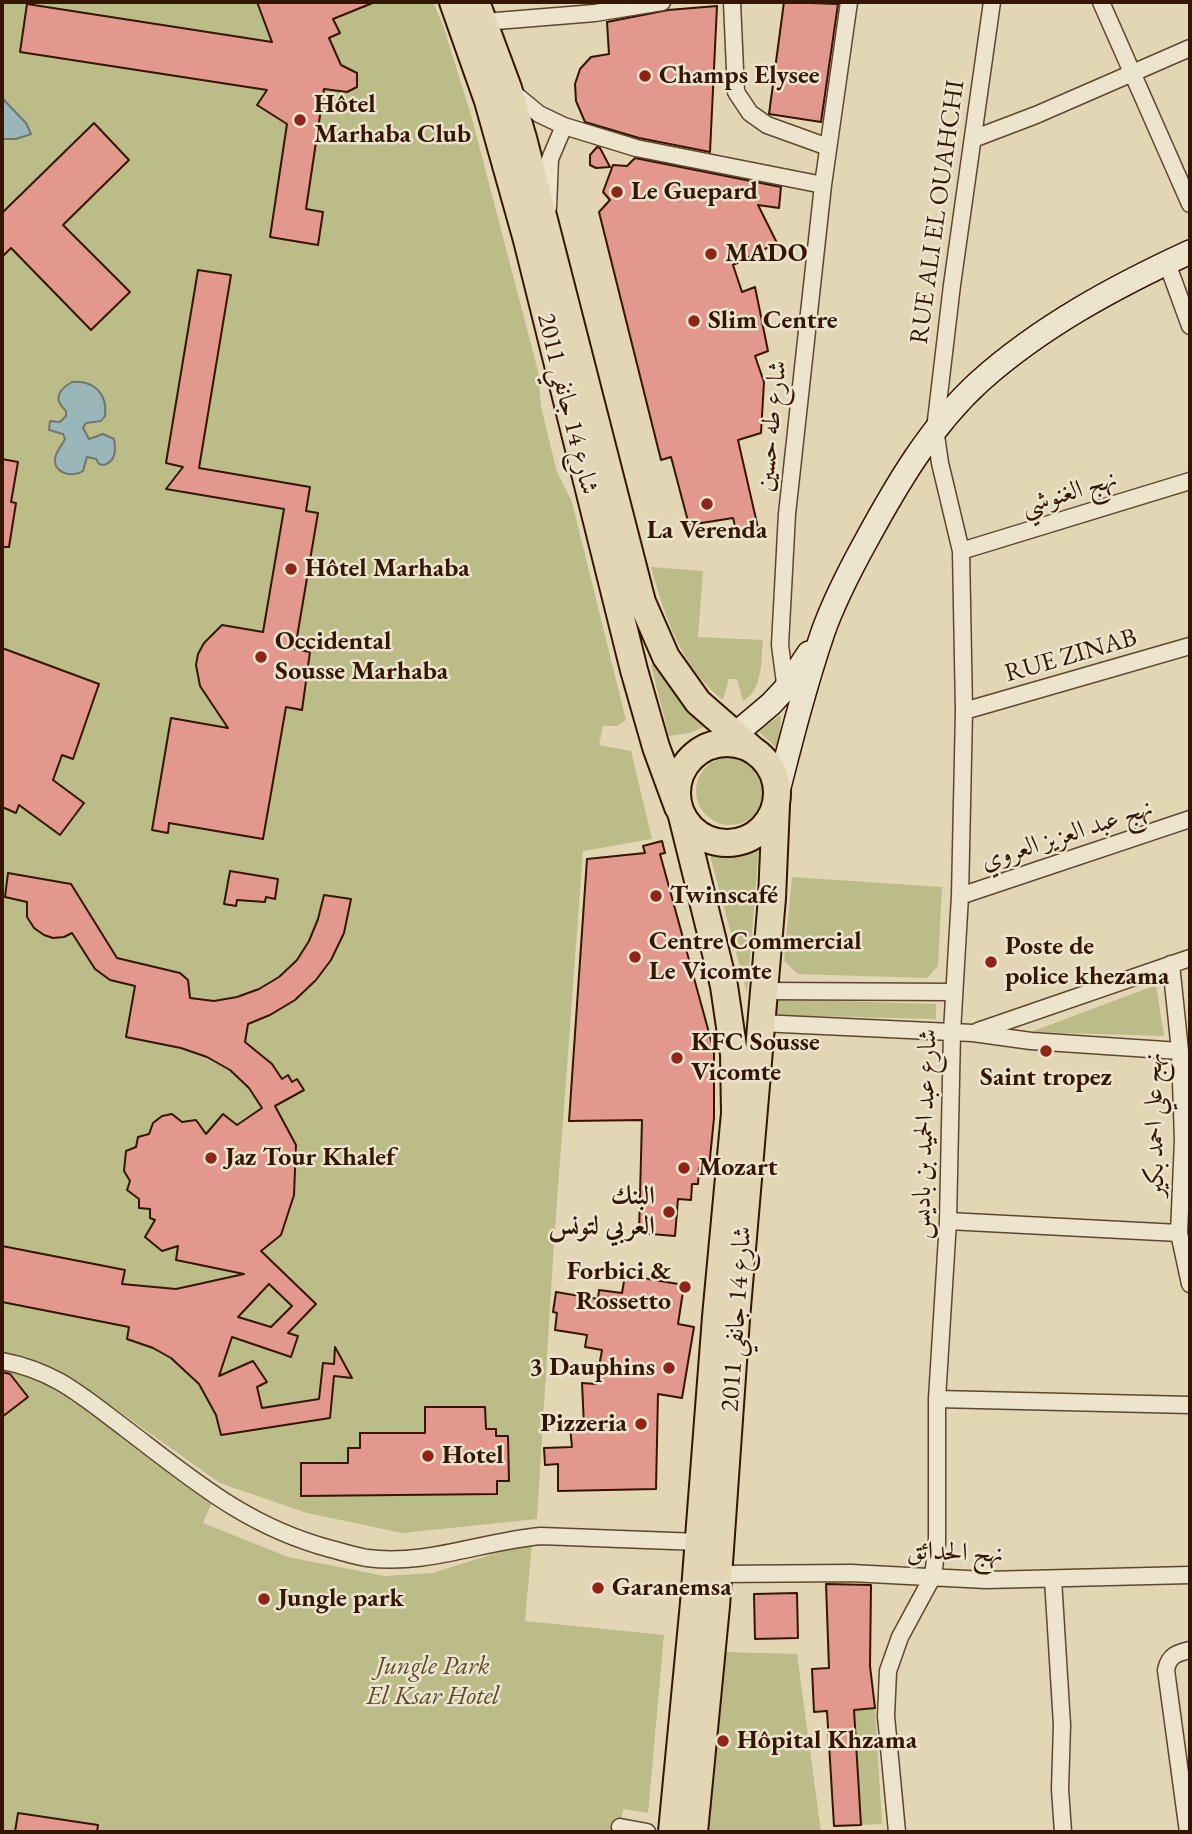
<!DOCTYPE html>
<meta charset="utf-8">
<style>
body{margin:0}
#map{position:relative;width:1192px;height:1834px;overflow:hidden;background:#e3d6b4;font-family:"EB Garamond",serif}
canvas{display:block}
.frame{position:absolute;inset:0;border:4px solid #341602;pointer-events:none}
</style>
<div id="map">
<canvas width="1192" height="1834"></canvas>
<div class="frame"></div>
</div>
<script>
const c = document.querySelector('canvas').getContext('2d');
c.lineJoin = 'round';
function fillPath(path, color) {
  c.fillStyle = color;
  c.fill(path, 'evenodd');
}
function trace(path, color, width, dash) {
  c.strokeStyle = color;
  c.lineWidth = width;
  c.lineCap = dash ? 'butt' : 'round';
  c.setLineDash(dash || []);
  c.stroke(path);
}
function write(font, color, halo, rows, align = 'center') {
  c.font = font + ' "EB Garamond",Amiri,serif';
  c.lineWidth = 5;
  c.setLineDash([]);
  c.textBaseline = 'middle';
  c.strokeStyle = halo;
  c.fillStyle = color;
  for (const [text, x, y, turn = 0] of rows) {
    c.save();
    c.translate(x, y);
    c.rotate((+turn || 0) * Math.PI / 180);
    c.textAlign = isNaN(turn) ? turn : align;
    if (halo) c.strokeText(text, 0, 0);
    c.fillText(text, 0, 0);
    c.restore();
  }
}
fillPath(new Path2D(`
 M2,2H433L443,25L471,115L538,371L541,407L557,472L572,502L626,720L617,726H603L599,745L631,751L652,839L583,851L554,1242L537,1519L402,1533L307,1513L220,1483L76,1381L29,1359L2,1354Z
 M651,567L703,571L698,637L763,640C761,660 763,690 743,701L737,679H729L723,700C682,669 664,615 651,567Z
 M655,664C669,687 683,709 704,727L689,733L669,736L651,665Z
 M781,715L779,750L758,731Z
 M696 791a34 34 0 1 1 68 0a34 34 0 1 1-68 0Z
 M759,846L747,993L708,848C727,854 740,851 759,846Z
 M792,877L942,887L938,966L927,978L798,974L784,961Z
 M1156,985L1164,1036L1031,1032Z
 M775,999L936,1004V1019L774,1015Z
 M2,1368L25,1373L69,1397L214,1498L203,1523L288,1557L385,1576L432,1573L532,1542L525,1621L664,1635L648,1813L623,1809L619,1832H2Z
 M725,1652L797,1654L821,1832H703Z
 M875,1708L882,1824L861,1825L855,1730L842,1710Z`), '#bbbc88');
const water = new Path2D(`
 M2,98L26,123L31,134L16,139H2Z
 M72,382C93,380 108,393 105,416L101,421L86,423L83,428L89,439L103,434L114,439C116,450 116,461 104,465L99,464L96,459L87,457L83,471C72,479 50,472 56,455C58,449 63,444 65,439L63,434L49,430L50,421L60,422L66,416V411C53,399 58,390 72,382Z`);
fillPath(water, '#9ab6b8');
trace(water, '#71766f', 2);
const building = new Path2D(`
 M257,2H375L333,19L340,33L329,38L341,65L357,73V87L347,92L324,89L306,209L323,212L318,245L270,237L287,124L257,105L267,90L20,52L27,4L272,42Z
 M784,2L838,4L821,122L769,114Z
 M717,6L710,152L639,138L585,122L576,101L575,84L580,69L591,57L609,54L607,22L668,10Z
 M94,123L129,160L63,225L130,292L91,330L11,248L2,257V213Z
 M597,147L600,148L610,167L596,168L590,165V155Z
 M635,158L781,187L779,208L758,205L777,243L733,265L742,292L755,287L768,351L755,356L764,382L761,433L738,440L758,528L737,534L733,518L689,525L671,457L661,460L599,212L610,200L603,192L613,165L627,166Z
 M198,270L231,275L199,468L310,487L306,511L318,513L295,649L310,652L302,710L286,707L263,839L169,823L168,833L152,830L171,718L228,728L200,686L196,665L198,654L204,643L222,625L263,632L284,509L166,489L183,467L166,463Z
 M2,459L18,462L11,502L16,503L9,547H2Z
 M2,648L99,684L73,759L62,755L53,780L84,803L60,835L19,805L16,813L2,807Z
 M662,841L665,853L660,854L714,1051V1118L709,1168H699L698,1184H692L691,1200L678,1199L675,1236L639,1233L642,1120L569,1121L587,859L645,853L643,846Z
 M230,871L278,879L275,899L266,897L265,902L237,900L236,906L224,904Z
 M8,873L71,884L117,958L180,973L188,980L190,998L214,1001L237,997L259,989L279,977L297,960L309,941L318,919L324,895L351,899L344,933L331,960L316,980L295,1000L270,1015L248,1024L245,1042L272,1064L282,1079L288,1075L292,1082L297,1079L304,1090L275,1106L296,1145L294,1195L281,1235L261,1251L316,1304L288,1333L298,1336L291,1357L232,1337L219,1376L253,1361L267,1382L257,1387L262,1408L319,1399L323,1363L334,1364L335,1347L352,1378L334,1376L330,1418L221,1435L216,1415L199,1384L171,1358L153,1348L127,1339L129,1327L2,1302V1246L125,1270L122,1284L176,1289L244,1274L176,1260L178,1246L162,1251L145,1237L155,1220L150,1218V1209L139,1208V1199L127,1190L130,1181L124,1171L126,1151L136,1147L138,1137L149,1134L153,1123L162,1116L172,1114L182,1122L196,1120L206,1134L223,1114L237,1125L262,1108L249,1088L230,1070L207,1057L181,1048L126,1037L135,986L110,980L95,969L72,933L64,937L53,938L44,935L34,928L27,917V902L5,897ZM269,1284L292,1306L271,1327L238,1317Z
 M625,1275L684,1285L678,1324L694,1327L682,1398L658,1394L656,1489L558,1491V1464L545,1465L544,1448L572,1447L570,1427L584,1426L582,1383L596,1384L602,1350L585,1347L587,1335L555,1330L557,1313L553,1312L556,1292L598,1299L599,1290L622,1293Z
 M2,1372L10,1374L28,1397L2,1417Z
 M425,1407H485L486,1429H496V1436H508L509,1481H497V1494L301,1496V1463H348V1448H360V1433H425Z
 M826,1584L871,1585L870,1666L875,1708L854,1710L861,1825L834,1826L827,1711L814,1712L812,1669L829,1668Z
 M797,1593L798,1638L755,1639L754,1594Z
 M18,1813L98,1825L97,1832H15Z`);
fillPath(building, '#e2988c');
trace(building, '#341602', 2);
const minor = new Path2D(`
 M732,2L736,92L750,113L767,125L828,147
 M1101,2L1190,204
 M484,22L595,13L662,2
 M511,91L539,114L564,126L636,148L823,185
 M973,139L1036,115L1190,48
 M548,208L550,159L564,126
 M1167,263L1190,326
 M961,551L1190,481
 M786,691L780,645L787,514L823,185L849,2
 M964,711L1190,646
 M960,896L1190,819
 M1171,964L1180,1051L1183,1140L1179,1233L1190,1284
 M763,991L954,992
 M760,1023L973,1033L1031,1041L1180,1051
 M978,1031L1190,958
 M948,1221L1179,1233
 M2,1361C56,1371 83,1397 126,1429C193,1480 247,1527 331,1549C343,1552 355,1556 367,1558C426,1566 483,1541 541,1536L699,1542
 M937,1399L1190,1405
 M718,1574L851,1573L986,1580L1190,1575
 M1053,1579L1062,1725L1060,1789L1063,1832
 M620,1827L647,1832
 M897,1832L886,1716L888,1671L900,1637L933,1576L937,1544V1399L948,1221L952,1032L960,896L964,711L961,551L940,463L935,429L952,285L992,2
 M1188,1832L1166,1670C1169,1655 1177,1653 1190,1650`);
const secondary = new Path2D(`
 M726,742L771,704L785,689L809,653
 M777,795C791,740 805,685 823,632C834,601 850,570 866,541C897,484 931,426 979,382C1040,327 1116,286 1190,252`);
const primary = new Path2D(`
 M453,2L488,101L527,240L634,670L656,747L678,807
 M476,2L508,88L523,138L642,602L666,657L698,702L753,750
 M677 793a50 50 0 1 1 100 0a50 50 0 1 1-100 0Z
 M672,1832L694,1603L716,1317L735,1113L734,1054L724,986L682,816
 M694,1832L716,1606L736,1319L772,898L776,805`);
trace(minor, '#60462e', 19);
trace(secondary, '#341602', 26);
trace(primary, '#341602', 30);
trace(minor, '#ede4ce', 16);
trace(secondary, '#ede4ce', 23);
trace(primary, '#e3d6b4', 26);
for (const [x, y, r, color] of [
 [645,76,7,"#8f2418"],
 [300,120,7,"#8f2418"],
 [617,192,7,"#8f2418"],
 [711,254,7,"#8f2418"],
 [694,321,7,"#8f2418"],
 [707,504,7,"#8f2418"],
 [291,569,7,"#8f2418"],
 [261,657,7,"#8f2418"],
 [656,896,7,"#8f2418"],
 [635,957,7,"#8f2418"],
 [991,962,7,"#8f2418"],
 [1046,1051,7,"#8f2418"],
 [677,1058,7,"#8f2418"],
 [211,1158,7,"#8f2418"],
 [684,1168,7,"#8f2418"],
 [669,1212,7,"#8f2418"],
 [685,1287,7,"#8f2418"],
 [669,1368,7,"#8f2418"],
 [641,1424,7,"#8f2418"],
 [428,1456,7,"#8f2418"],
 [598,1588,7,"#8f2418"],
 [264,1599,7,"#8f2418"],
 [723,1741,7,"#8f2418"]
]) {
  const dot = new Path2D();
  dot.arc(x, y, r, 0, 2 * Math.PI);
  c.fillStyle = color;
  c.fill(dot);
  trace(dot, '#ede4ce', 2.5);
}
write('bold 26px', '#341602', '#ede4ce', [
 ["Champs Elysee",659,76],
 ["Hôtel",314,105],
 ["Marhaba Club",314,135],
 ["Le Guepard",631,192],
 ["MADO",725,254],
 ["Slim Centre",708,321],
 ["La Verenda",707,531,"center"],
 ["Hôtel Marhaba",305,569],
 ["Occidental",275,642],
 ["Sousse Marhaba",275,672],
 ["Twinscafé",670,896],
 ["Centre Commercial",649,942],
 ["Le Vicomte",649,972],
 ["Poste de",1005,947],
 ["police khezama",1005,977],
 ["KFC Sousse",691,1043],
 ["Vicomte",691,1073],
 ["Saint tropez",1046,1078,"center"],
 ["Jaz Tour Khalef",225,1158],
 ["Mozart",698,1168],
 ["البنك",655,1197,"right"],
 ["العربي لتونس",655,1227,"right"],
 ["Forbici &",671,1272,"right"],
 ["Rossetto",671,1302,"right"],
 ["3 Dauphins",655,1368,"right"],
 ["Pizzeria",627,1424,"right"],
 ["Hotel",442,1456],
 ["Garanemsa",612,1588],
 ["Jungle park",278,1599],
 ["Hôpital Khzama",737,1741]
], 'left');
write('26px', '#341602', '#ede4ce', [
 ["RUE ALI EL OUAHCHI",938,212,-82],
 ["شارع 14 جانفي 2011",567,404,76],
 ["شارع طه حسين",772,426,-84],
 ["نهج الغنوشي",1069,493,-17],
 ["RUE ZINAB",1071,656,-16],
 ["نهج عبد العزيز العروي",1067,835,-18],
 ["نهج علي احمد بكير",1155,1125,-91],
 ["شارع عبد الحميد بن باديس",925,1134,-88],
 ["شارع 14 جانفي 2011",737,1319,-86],
 ["نهج الحدائق",955,1553,2]
]);
write('italic 26px', '#5c482a', '#ede4ce', [
 ["Jungle Park",433,1667],
 ["El Ksar Hotel",433,1697]
]);
</script>
